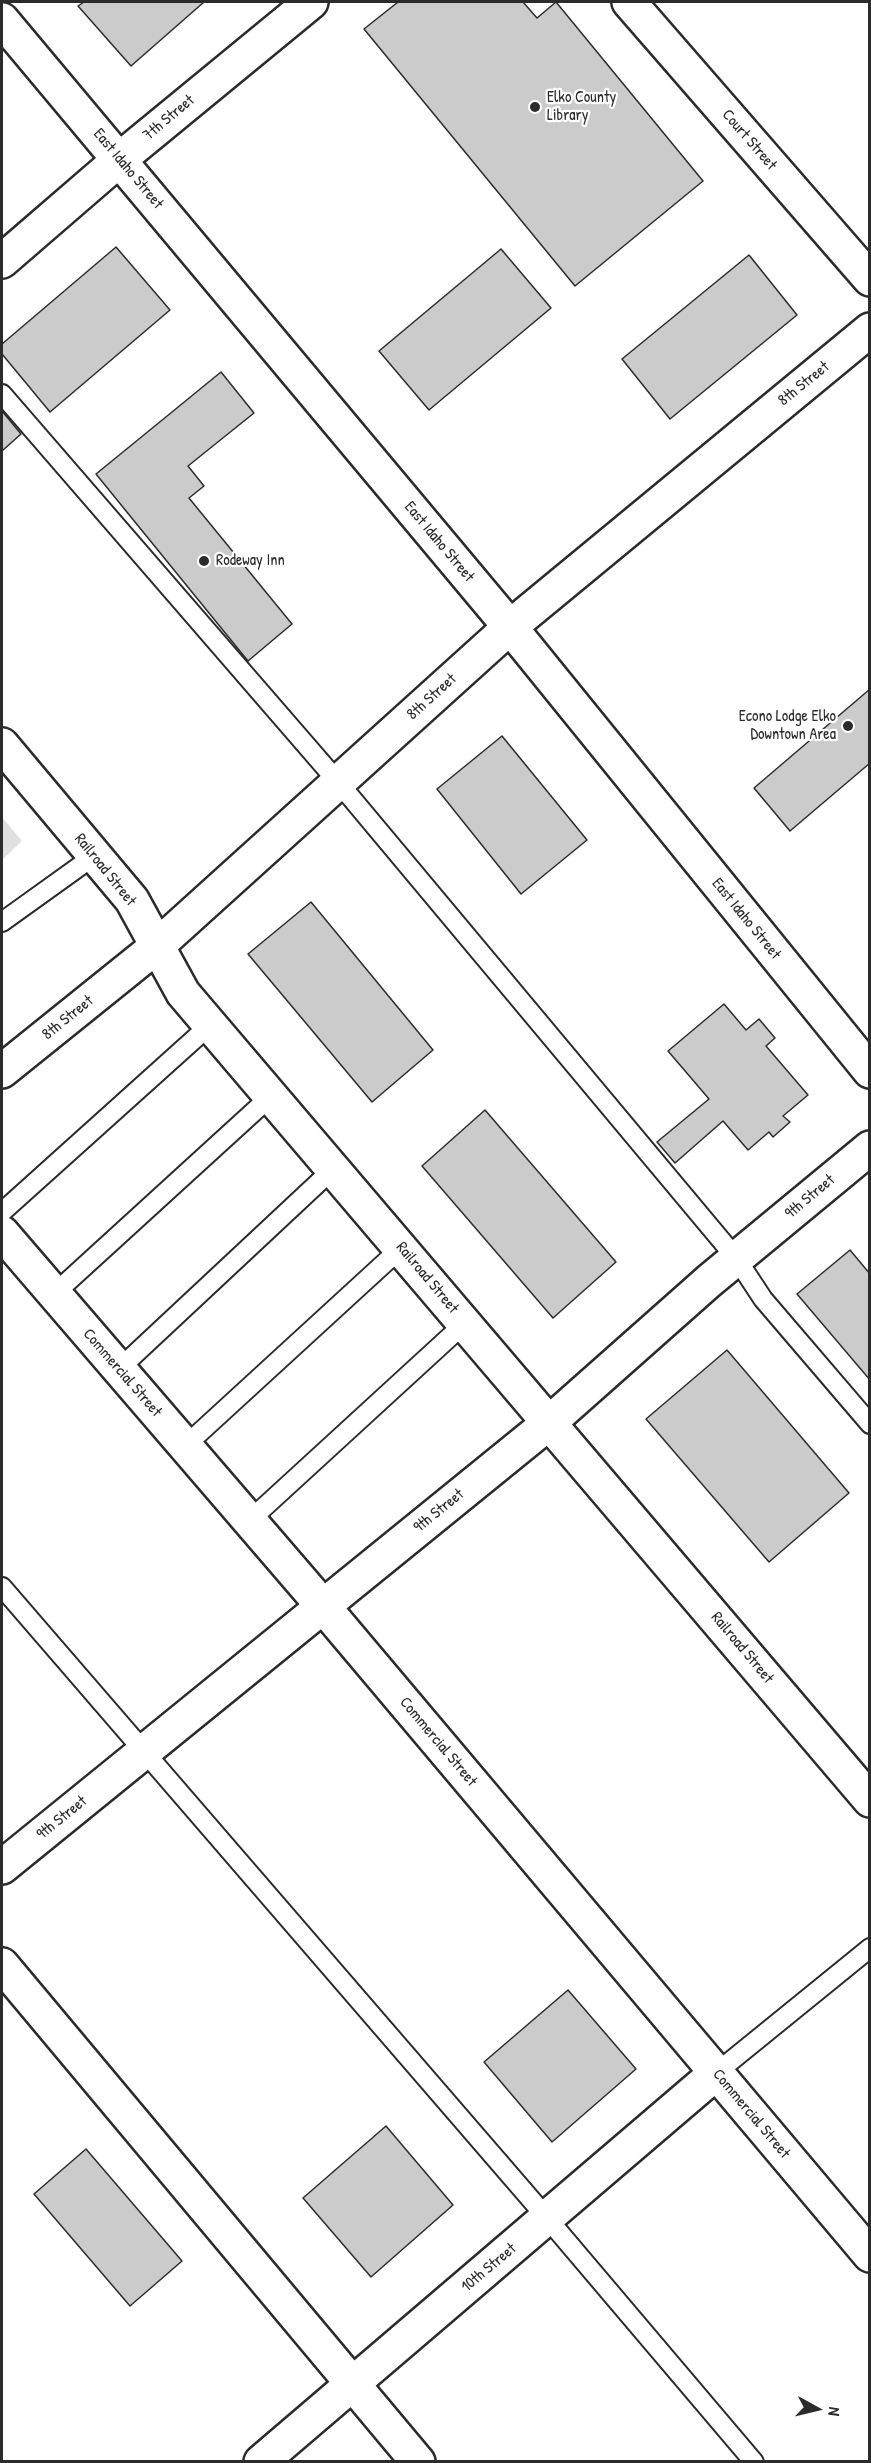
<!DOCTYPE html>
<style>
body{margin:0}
#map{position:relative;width:871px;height:2463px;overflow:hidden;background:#fff;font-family:"Patrick Hand",sans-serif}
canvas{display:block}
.frame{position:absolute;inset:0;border:3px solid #2b2b2b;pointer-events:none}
.north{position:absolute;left:787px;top:2379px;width:60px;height:60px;-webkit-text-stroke:4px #fff;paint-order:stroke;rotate:98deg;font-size:16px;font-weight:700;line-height:24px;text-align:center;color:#2b2b2b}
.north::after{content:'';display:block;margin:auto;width:21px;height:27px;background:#2b2b2b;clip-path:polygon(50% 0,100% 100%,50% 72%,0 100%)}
</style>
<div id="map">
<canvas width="871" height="2463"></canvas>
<div class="frame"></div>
<div class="north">N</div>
</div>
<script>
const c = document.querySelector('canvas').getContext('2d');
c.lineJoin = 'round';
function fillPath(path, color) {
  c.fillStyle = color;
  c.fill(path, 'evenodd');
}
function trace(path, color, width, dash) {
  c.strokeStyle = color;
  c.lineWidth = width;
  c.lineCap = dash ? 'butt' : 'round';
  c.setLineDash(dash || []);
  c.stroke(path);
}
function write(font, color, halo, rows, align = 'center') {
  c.font = font + ' "Patrick Hand",sans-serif';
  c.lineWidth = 4.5;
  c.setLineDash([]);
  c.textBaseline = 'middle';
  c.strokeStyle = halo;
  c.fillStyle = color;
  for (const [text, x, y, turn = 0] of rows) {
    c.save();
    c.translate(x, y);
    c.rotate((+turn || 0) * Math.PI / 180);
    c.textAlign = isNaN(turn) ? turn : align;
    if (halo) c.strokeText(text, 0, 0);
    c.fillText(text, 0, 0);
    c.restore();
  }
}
fillPath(new Path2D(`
 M2,817L22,841L2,860Z`), '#e0e0e0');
const building = new Path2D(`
 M84,2H204L131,66L78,6Z
 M398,2H523L537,18L556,2L703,181L575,286L364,29Z
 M116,247L170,310L50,412L2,354V344Z
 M501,249L551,308L429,410L379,351Z
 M749,255L797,315L670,419L622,359Z
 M221,372L254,413L188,466L204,486L189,498L292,624L248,661L96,474Z
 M2,411L21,434L2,451Z
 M870,689V763L790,831L754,788Z
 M502,736L587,840L521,894L437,789Z
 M311,902L433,1050L372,1102L248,954Z
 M724,1004L746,1030L759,1019L775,1038L766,1046L808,1095L783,1116L790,1122L773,1137L769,1132L748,1150L723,1121L675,1163L657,1142L709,1099L668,1051Z
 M485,1110L616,1262L553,1318L422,1166Z
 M850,1250L870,1274V1380L797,1294Z
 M727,1350L849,1493L769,1562L646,1419Z
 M568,1990L636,2069L552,2142L484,2062Z
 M386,2126L453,2205L371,2277L303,2198Z
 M86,2149L182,2261L130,2306L34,2194Z`);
fillPath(building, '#cbcbcb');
trace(building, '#2b2b2b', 1.5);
const service = new Path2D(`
 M2,394L338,782L736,1258L763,1299L870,1424
 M2,922L94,856
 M2,1212L210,1025
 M54,1294L271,1096
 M119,1369L333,1169
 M185,1446L401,1248
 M249,1521L465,1323
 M2,1587L547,2218L754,2462
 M716,2073L870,1948`);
const minor = new Path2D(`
 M629,2L870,279
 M2,261L120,159L311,2
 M2,745L132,900L183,993L870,1800
 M2,1071L156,947L510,627L870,330
 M2,1233L322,1605L870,2255
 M261,2462L716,2073`);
const tertiary = new Path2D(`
 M2,1867L550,1422L709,1281L870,1148
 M2,1965L418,2462`);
const primary = new Path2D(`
 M2,20L510,627L870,1071`);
trace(service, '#2b2b2b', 22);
trace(minor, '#2b2b2b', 38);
trace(tertiary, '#2b2b2b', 38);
trace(primary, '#2b2b2b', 38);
trace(service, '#fff', 18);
trace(minor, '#fff', 33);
trace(tertiary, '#fff', 33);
trace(primary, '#fff', 33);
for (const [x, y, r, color] of [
 [535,107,6,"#2b2b2b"],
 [204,561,6,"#2b2b2b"],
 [848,726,6,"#2b2b2b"]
]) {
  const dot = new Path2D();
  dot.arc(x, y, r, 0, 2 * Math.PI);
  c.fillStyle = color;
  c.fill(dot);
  trace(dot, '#fff', 2);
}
write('16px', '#2b2b2b', '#fff', [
 ["Elko County",547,98],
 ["Library",547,116],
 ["Rodeway Inn",216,561],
 ["Econo Lodge Elko",836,717,"right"],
 ["Downtown Area",836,735,"right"]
], 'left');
write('16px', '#2b2b2b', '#fff', [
 ["7th Street",169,118,-40],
 ["Court Street",749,140,49],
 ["East Idaho Street",128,169,50],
 ["8th Street",804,384,-39],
 ["East Idaho Street",439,542,50],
 ["8th Street",432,697,-42],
 ["Railroad Street",105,870,51],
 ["East Idaho Street",746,919,51],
 ["8th Street",68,1018,-39],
 ["9th Street",810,1197,-40],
 ["Railroad Street",427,1278,50],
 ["Commercial Street",122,1373,49],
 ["9th Street",439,1511,-39],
 ["Railroad Street",742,1648,50],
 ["Commercial Street",438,1742,50],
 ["9th Street",62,1818,-39],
 ["Commercial Street",751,2114,50],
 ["10th Street",489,2268,-40]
]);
</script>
